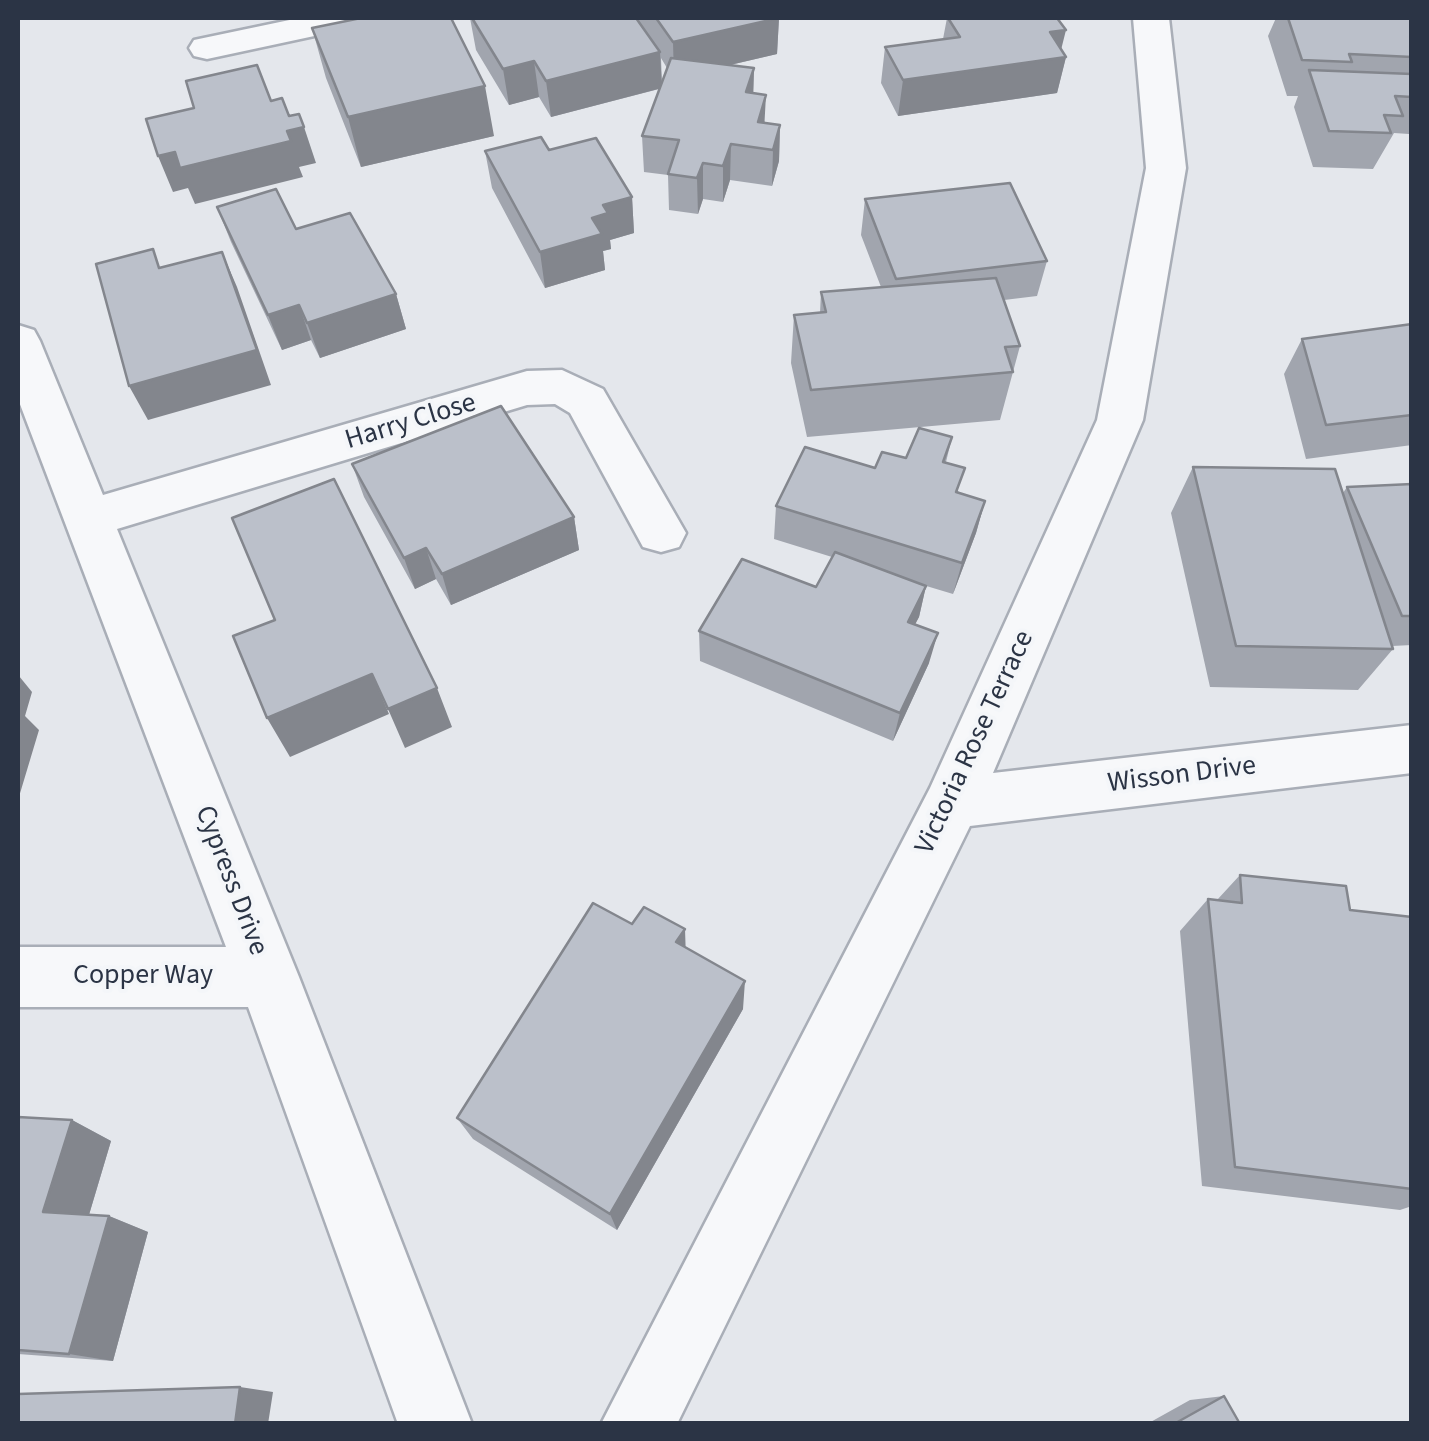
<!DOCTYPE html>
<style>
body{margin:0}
#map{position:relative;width:1429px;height:1441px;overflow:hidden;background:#e4e7ec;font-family:"Source Sans 3",sans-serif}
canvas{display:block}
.frame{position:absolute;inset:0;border:20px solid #2b3445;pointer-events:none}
</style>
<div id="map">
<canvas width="1429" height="1441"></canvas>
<div class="frame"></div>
</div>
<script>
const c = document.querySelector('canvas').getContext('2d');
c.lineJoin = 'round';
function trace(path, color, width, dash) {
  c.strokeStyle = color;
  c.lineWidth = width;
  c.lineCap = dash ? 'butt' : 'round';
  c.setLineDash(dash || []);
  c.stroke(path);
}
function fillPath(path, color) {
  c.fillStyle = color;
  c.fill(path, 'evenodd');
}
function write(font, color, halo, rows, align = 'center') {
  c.font = font + ' "Source Sans 3",sans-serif';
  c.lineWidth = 8;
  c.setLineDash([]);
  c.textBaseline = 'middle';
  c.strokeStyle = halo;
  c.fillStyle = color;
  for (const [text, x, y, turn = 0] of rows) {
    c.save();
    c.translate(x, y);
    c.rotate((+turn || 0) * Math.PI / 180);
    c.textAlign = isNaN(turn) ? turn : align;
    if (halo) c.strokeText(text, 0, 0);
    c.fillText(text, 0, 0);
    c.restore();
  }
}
const minor = new Path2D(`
 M299,18H366L361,26L207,59L194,56L189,48L194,40Z
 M1133,18H1169L1186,168L1143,420L993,773L1412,725V773L970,826L677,1424H601L930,788L1097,420L1146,168Z
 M18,325L34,330L40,341L103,495L527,371L562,370L603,389L686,533L679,547L661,552L643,547L570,413L555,404L527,405L117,529L299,977L472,1424H398L248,1007H18V947H226L18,399Z`);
trace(minor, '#a9aeb7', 5);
fillPath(minor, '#f7f8fa');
fillPath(new Path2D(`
 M470,18H779L777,54L730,65L754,68L753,93L765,123L780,125L779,161L772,186L730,180L723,202L703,199L698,214L669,210L668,175L644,172L642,136L659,89L551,117L539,97L509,105L476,50ZM661,58L667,68L662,83Z
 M947,18H1057L1061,49L1066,57L1057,93L898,116L881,83L885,47L943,39Z
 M1276,18H1412V128L1409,134L1394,133L1373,169L1313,167L1294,107L1298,96H1287L1268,36Z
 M312,28L494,136L361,167L326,78Z
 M549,150L632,197L634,233L610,240L611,249L603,251L605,270L545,288L492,188L485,151Z
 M865,199L1047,261L1037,296L1004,300L1020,346L1000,420L807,437L791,363L794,315L820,313L821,292L881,287L861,235Z
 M217,207L296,229L396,294L406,329L320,358L311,340L282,350L231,242Z
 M1412,324V445L1306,459L1284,374L1302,339Z
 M952,437L946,462L959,493L985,501L976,533L953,594L923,585L926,586L919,617L914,625L929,663L893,741L700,661L699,631L816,587L832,557L774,539L776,506L875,468L906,458Z
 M352,464L574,517L579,550L451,605L436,579L415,589L364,497Z
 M1193,467L1343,493L1347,487L1412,484V645L1392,646L1393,649L1358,690L1210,687L1171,513Z
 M1240,875L1350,910L1412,917V1206L1400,1210L1202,1186L1180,931L1208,899L1217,900Z
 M632,924L743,1009L617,1230L473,1139L457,1118Z
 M18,1117L72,1120L111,1141L89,1215L109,1216L148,1232L113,1361L18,1354Z
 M1224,1396L1240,1424H1147L1190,1400Z`), '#a1a5ae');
fillPath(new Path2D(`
 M779,18L777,54L674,78L673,42Z
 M1066,30L1059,58L1066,57L1057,93L898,116L903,80L1050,32Z
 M660,52L662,88L551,117L546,81Z
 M534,61L539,97L509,105L503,69Z
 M754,68L753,104L746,92Z
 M485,86L494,136L361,167L348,117Z
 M766,95L764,131L758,122Z
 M780,125L779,161L772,186L773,150Z
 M304,127L316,163L299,167L303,177L195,204L188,188L173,192L158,156Z
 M731,144L730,180L723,202V166Z
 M703,163V199L698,214L697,178Z
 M632,197L634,233L610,240L611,249L603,251L605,270L545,288L540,252L592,218L603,205Z
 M222,252L237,287L271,385L148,420L129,386Z
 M396,294L406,329L320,358L307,323Z
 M299,305L311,340L282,350L268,315Z
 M985,501L976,533L953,594L962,563Z
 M574,517L579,550L451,605L442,574Z
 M426,548L436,579L415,589L404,558Z
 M926,586L919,617L901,652L908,622Z
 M938,633L929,663L893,741L900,713Z
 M372,674L389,714L290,757L267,718Z
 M19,676L32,692L25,716L39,730L18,800Z
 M437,688L452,727L405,748L388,709Z
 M685,929L686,959L676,942Z
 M745,981L743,1009L617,1230L610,1214Z
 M72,1120L111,1141L85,1228L43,1212Z
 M109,1216L148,1232L113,1361L69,1354Z
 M240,1387L273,1392L268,1424H235Z`), '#83868d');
const building = new Path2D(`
 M361,18H451L485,86L348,117L312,28Z
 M472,18H636L660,52L546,81L534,61L503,69Z
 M656,18H779L673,42Z
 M948,18H1057L1066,30L1050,32L1066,57L903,80L885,47L960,37Z
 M1288,18H1412V57L1349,54L1352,62L1302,60Z
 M671,58L754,68L746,92L766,95L758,122L780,125L773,150L731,144L723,166L703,163L697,178L668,174L679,140L642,136Z
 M257,65L271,101L282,98L289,116L299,114L304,127L287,131L291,141L180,168L175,152L158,156L146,119L194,108L186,81Z
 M1309,70L1412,74V97L1395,96L1403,116L1384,115L1391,133L1329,131Z
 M541,137L549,150L596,138L632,197L603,205L608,213L592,218L602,234L540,252L485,151Z
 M1010,183L1047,261L896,279L865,199Z
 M276,189L296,229L350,213L396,294L307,323L299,305L268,315L217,207Z
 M153,249L159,268L222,252L257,350L129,386L96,264Z
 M996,278L1020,346L1005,347L1013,372L811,390L794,315L826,312L821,292Z
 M1412,324V415L1326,425L1302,339Z
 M501,406L574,517L442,574L426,548L404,558L352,464Z
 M919,428L952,437L943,462L965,468L956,492L985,501L962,563L776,506L805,447L875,468L882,452L906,458Z
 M1193,467L1335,469L1393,649L1236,646Z
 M334,479L437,688L388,709L372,674L267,718L233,636L275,620L232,518Z
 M1412,484V616H1402L1347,487Z
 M835,552L926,586L908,622L938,633L900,713L699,631L742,559L816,587Z
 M1240,875L1346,886L1350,910L1412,917V1189L1235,1167L1208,899L1242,903Z
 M593,903L632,924L644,907L685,929L676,942L745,981L610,1214L457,1118Z
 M18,1117L72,1120L43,1212L109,1216L69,1354L18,1350Z
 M240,1387L235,1424H18V1394Z
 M1224,1396L1240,1424H1174Z`);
fillPath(building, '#bbc0ca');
trace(building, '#83868d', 2.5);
write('28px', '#2b3445', '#f4f6f9', [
 ["Harry Close",411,423,-17],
 ["Victoria Rose Terrace",976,743,-65],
 ["Wisson Drive",1182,776,-7],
 ["Cypress Drive",230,881,69],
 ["Copper Way",143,977]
]);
</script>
